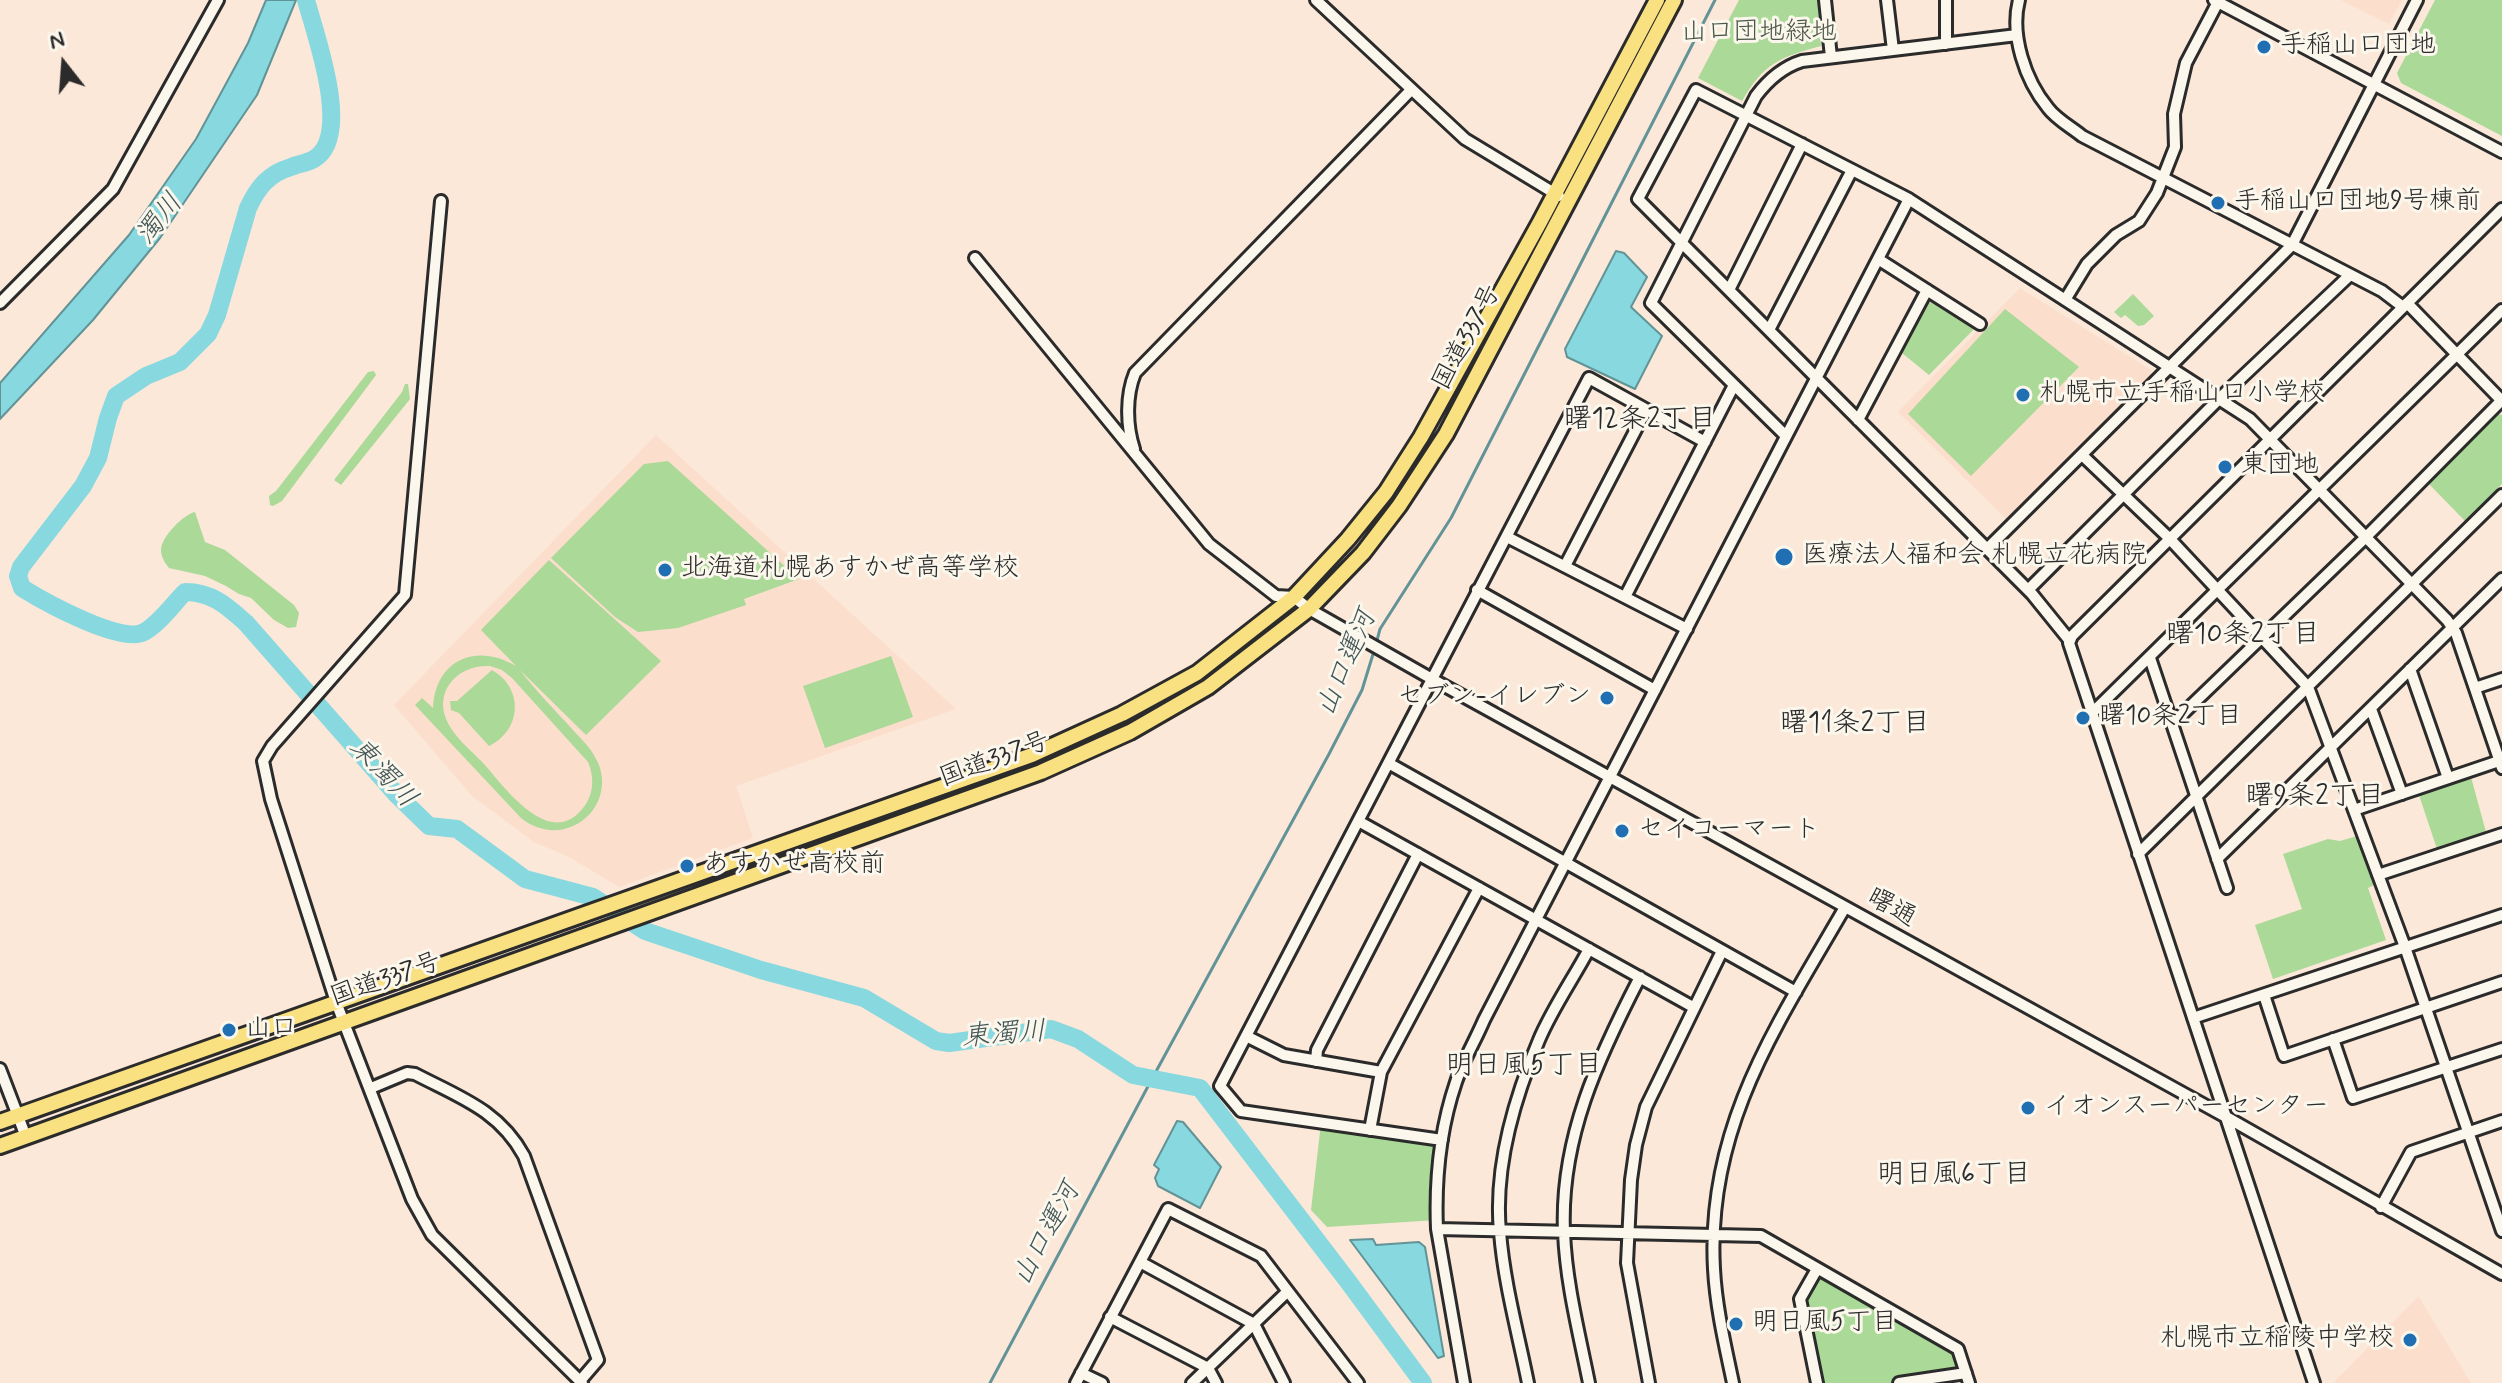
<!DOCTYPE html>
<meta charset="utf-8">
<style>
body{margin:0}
#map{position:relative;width:2502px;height:1383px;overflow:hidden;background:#fbe8d9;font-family:Mynerve,sans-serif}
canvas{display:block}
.north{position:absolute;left:24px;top:24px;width:80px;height:80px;-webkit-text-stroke:6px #fbf7ec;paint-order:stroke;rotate:343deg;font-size:22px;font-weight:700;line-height:32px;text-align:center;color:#2b2b2b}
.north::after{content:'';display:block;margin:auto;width:28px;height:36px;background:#2b2b2b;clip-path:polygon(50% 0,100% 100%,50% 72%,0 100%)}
</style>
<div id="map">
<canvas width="2502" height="1383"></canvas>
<div class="north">N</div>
</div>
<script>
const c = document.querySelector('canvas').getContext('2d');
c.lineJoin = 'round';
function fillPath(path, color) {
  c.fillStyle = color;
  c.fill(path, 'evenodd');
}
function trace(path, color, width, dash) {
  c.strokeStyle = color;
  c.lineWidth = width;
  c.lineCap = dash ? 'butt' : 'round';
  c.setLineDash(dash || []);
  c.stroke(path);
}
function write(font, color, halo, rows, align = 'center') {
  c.font = font + ' Mynerve,"Klee One",sans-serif';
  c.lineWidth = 6;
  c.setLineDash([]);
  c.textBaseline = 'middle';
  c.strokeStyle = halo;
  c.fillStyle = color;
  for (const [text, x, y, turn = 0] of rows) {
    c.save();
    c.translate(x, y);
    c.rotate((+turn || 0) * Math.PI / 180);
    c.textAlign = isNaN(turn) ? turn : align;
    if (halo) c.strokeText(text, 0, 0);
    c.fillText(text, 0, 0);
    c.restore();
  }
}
fillPath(new Path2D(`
 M2341,0H2402L2389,24Z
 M2020,288L2151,370L2153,377L2007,520L1898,412Z
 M656,435L956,709L736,786L753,838L619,887L569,857L534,842L472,796L394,705Z
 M2419,1297L2471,1383H2333L2418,1297Z`), '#fbdecc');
fillPath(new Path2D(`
 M1739,0H1819L1821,46C1780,57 1764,63 1742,101L1698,78Z
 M2435,0H2502V136L2401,83L2397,73Z
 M2133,294L2154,316L2144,325L2138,326L2125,315L2121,318L2114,312Z
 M1935,301L1974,329L1929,375L1902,353L1929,303Z
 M2005,309L2079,367L1971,476L1908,414Z
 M374,371L376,375L282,501L273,506L270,505L269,496L276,491L368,372Z
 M405,384H408L410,399L341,485L334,480L402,392Z
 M2498,414L2502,415V484L2465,521L2428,483Z
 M668,461L799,579L744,599L746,605L678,628L638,632L615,617L551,558L644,464Z
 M195,512L205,542L225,550L294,605L299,613L296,627L288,628L274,620L251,598L239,594L226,586L205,576L169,568C165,563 161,557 161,550C161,537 184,514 195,512Z
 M549,560L661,661L586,735L520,670C536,691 555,710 573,730C581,739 591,748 596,759C610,783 599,815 573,826C555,834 536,830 521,818L415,705L422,698L433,708C435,660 476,642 516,666L481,630ZM490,666L502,670L512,678L588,762C594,776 594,791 586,804C552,854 506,789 484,764C471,750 451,735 445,716C436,687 461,664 490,666Z
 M891,656L913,717L825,748L803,686Z
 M492,670C524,688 522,730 489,746L459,713L451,710L450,701H457Z
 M2471,777L2486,832L2437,849L2419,795Z
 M2357,836L2374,885L2368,888L2386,940L2273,979L2255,925L2302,909L2283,854L2328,839L2340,841Z
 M1321,1123L1442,1140L1437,1220L1327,1227L1311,1210Z
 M1817,1269L1958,1349L1966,1373L1898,1383H1817L1800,1299Z`), '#aad998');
const water = new Path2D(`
 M266,0H296L257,95L160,238L93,320L0,419V383L129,235L196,139L248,43Z
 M1616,251L1624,253L1647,277L1631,307L1662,336L1635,389L1567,357L1565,349Z
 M1177,1121L1183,1122L1221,1167L1200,1208L1158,1186L1155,1178L1159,1169L1154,1165Z
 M1373,1239L1376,1245L1419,1242L1425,1247L1444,1356L1438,1358L1350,1240Z`);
fillPath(water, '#87d8df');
trace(water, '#629397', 2);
trace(new Path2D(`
 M1376,644L1380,629L1451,518L1715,0
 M990,1383L1153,1077L1329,754L1362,690L1374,651`), '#629397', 3);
trace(new Path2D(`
 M306,0C315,34 353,136 314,159C307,163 298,164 291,167C268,174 258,187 248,208L217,315L208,334L180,362L146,376L116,396L108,418L98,458L83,486L21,567L18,576L22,588C43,601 122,645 144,632C159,624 173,604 185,592C212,592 227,606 246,623L397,795L429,826L457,829L525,879L593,897L645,931L761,970L864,998L936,1041L949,1043L1051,1029L1078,1039L1133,1075L1200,1088L1347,1280L1423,1383`), '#87d8df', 18);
const minor = new Path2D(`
 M1316,0L1465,139L1559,196
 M1825,0L1831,57
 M1887,0L1893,50
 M1946,0V44
 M2019,0C2010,35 2025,80 2048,108C2056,119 2071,127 2082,136L2382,291L2403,307
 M2214,0L2502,152
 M441,201L405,595L272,746L263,761L271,799L336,1002L412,1199L432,1235L582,1383
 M975,258L1209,544L1276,596L1294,597L1309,609L1432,679L2228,1118L2502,1274
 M1878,259L1980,324
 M1729,290L1802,144
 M2065,300L2087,264L2116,235L2139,221L2157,193L2175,147L2174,114L2186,63L2218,2
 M0,303L113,189L218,0
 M2407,303L2502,401
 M1769,330L1852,170
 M1858,420L1927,290
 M1786,436L1651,303L1756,96C1768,80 1783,67 1802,61L2017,35
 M1134,449C1126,425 1126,395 1135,373L1411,90
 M2082,455L2169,538L2308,687L2405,947L2502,1231
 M1507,537L1687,629
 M1987,549L2292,245L2417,0
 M1565,566L1646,410
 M1477,590L1655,690
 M2028,590L2219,399L2350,275
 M1625,597L1734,385
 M2070,641L2032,594L1638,199L1696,90L1907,198L2250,419L2447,620L2456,633L2502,768
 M2150,658L2227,888
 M2410,669L2448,778
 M2475,688L2502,679
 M2371,709L2402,794
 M2091,714L2502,310
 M2172,724L2366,537L2502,400
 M1390,764L1796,992
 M2354,810L2502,760
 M1360,822L1693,1007
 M2138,854L2502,495
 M2217,859L2502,579
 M2378,875L2502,834
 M2264,995L2284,1056L2502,982
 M2193,1018L2502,915
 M1246,1036L1284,1055L1381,1072
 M2333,1039L2353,1098L2502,1049
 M1316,1061L1317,1050L1418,854
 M0,1069L26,1137
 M371,1088L407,1073L415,1074C459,1097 499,1110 524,1156L598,1360L580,1381
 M1370,1130L1381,1072L1479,888
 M1442,1140L1241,1111L1220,1086L1589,378L1705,442
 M2381,1207L2411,1152L2502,1121
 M1437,1229L1761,1236L1958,1349L1969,1383
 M1140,1262L1254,1324L1284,1383
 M1110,1317L1208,1368L1216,1383
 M1081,1373L1102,1383
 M1076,1383L1168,1209L1261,1256L1358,1383
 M1192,1383L1287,1292
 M1464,1383L1437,1229C1435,1180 1440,1129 1456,1082C1463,1061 1475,1041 1484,1020L1909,199
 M1528,1383C1518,1333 1504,1283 1500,1232C1494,1168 1514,1099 1539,1040C1552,1009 1573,979 1589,949
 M1589,1383C1579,1333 1566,1283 1564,1232C1560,1139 1598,1058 1640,977
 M1649,1383L1627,1263L1631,1180L1636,1145L1646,1107L1722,951
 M1733,1383C1725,1345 1716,1307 1714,1269C1706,1127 1777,1025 1844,909
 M1817,1383L1800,1299L1817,1269
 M1899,1383L1966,1373
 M2314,1383L2069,643L2072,636L2502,209`);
const highway = new Path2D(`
 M0,1122L1032,755L1122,714L1197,673L1294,597L1348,539L1386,492L1421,437L1540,222L1657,0
 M0,1146L1041,772L1130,732L1208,687L1309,609L1363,553L1399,506L1446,434L1674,0`);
trace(minor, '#2b2b2b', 16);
trace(highway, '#2b2b2b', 20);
trace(minor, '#fbf7ec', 10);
trace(highway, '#f9e181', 14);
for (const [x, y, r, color] of [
 [2264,47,8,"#1f6fb2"],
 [2218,203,8,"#1f6fb2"],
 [2023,395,8,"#1f6fb2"],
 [2225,467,8,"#1f6fb2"],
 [1784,557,10,"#1f6fb2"],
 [665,570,8,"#1f6fb2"],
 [1607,698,8,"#1f6fb2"],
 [2083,718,8,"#1f6fb2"],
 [1622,831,8,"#1f6fb2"],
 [687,866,8,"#1f6fb2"],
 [229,1030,8,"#1f6fb2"],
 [2028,1108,8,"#1f6fb2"],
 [1736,1324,8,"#1f6fb2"],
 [2410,1340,8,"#1f6fb2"]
]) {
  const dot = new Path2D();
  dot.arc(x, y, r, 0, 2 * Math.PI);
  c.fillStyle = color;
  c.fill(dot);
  trace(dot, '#fbf7ec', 3);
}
write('26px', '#4b5646', '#fbf7ec', [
 ["山口団地緑地",1759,34]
]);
write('26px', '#2b2b2b', '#fbf7ec', [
 ["手稲山口団地",2280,47],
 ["手稲山口団地9号棟前",2234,203],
 ["札幌市立手稲山口小学校",2039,395],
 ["東団地",2241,467],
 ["医療法人福和会 札幌立花病院",1802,557],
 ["北海道札幌あすかぜ高等学校",681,570],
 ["セブン-イレブン",1591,698,"right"],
 ["曙10条2丁目",2099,718],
 ["セイコーマート",1638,831],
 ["あすかぜ高校前",703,866],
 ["山口",245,1030],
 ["イオンスーパーセンター",2044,1108],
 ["明日風5丁目",1752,1324],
 ["札幌市立稲陵中学校",2394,1340,"right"]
], 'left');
write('26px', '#2b2b2b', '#fbf7ec', [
 ["国道337号",1468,338,-62],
 ["国道337号",995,761,-20],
 ["曙通",1891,909,29],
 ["国道337号",386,981,-19]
]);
write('italic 28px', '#425658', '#fbf7ec', [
 ["濁川",161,220,-51],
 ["山口運河",1348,664,-67],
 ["東濁川",382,774,47],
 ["東濁川",1004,1036,-4],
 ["山口運河",1048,1235,-62]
]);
write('28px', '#2b2b2b', '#fbf7ec', [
 ["曙12条2丁目",1640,421],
 ["曙10条2丁目",2243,636],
 ["曙11条2丁目",1855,725],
 ["曙9条2丁目",2315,798],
 ["明日風5丁目",1524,1067],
 ["明日風6丁目",1954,1176]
]);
</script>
